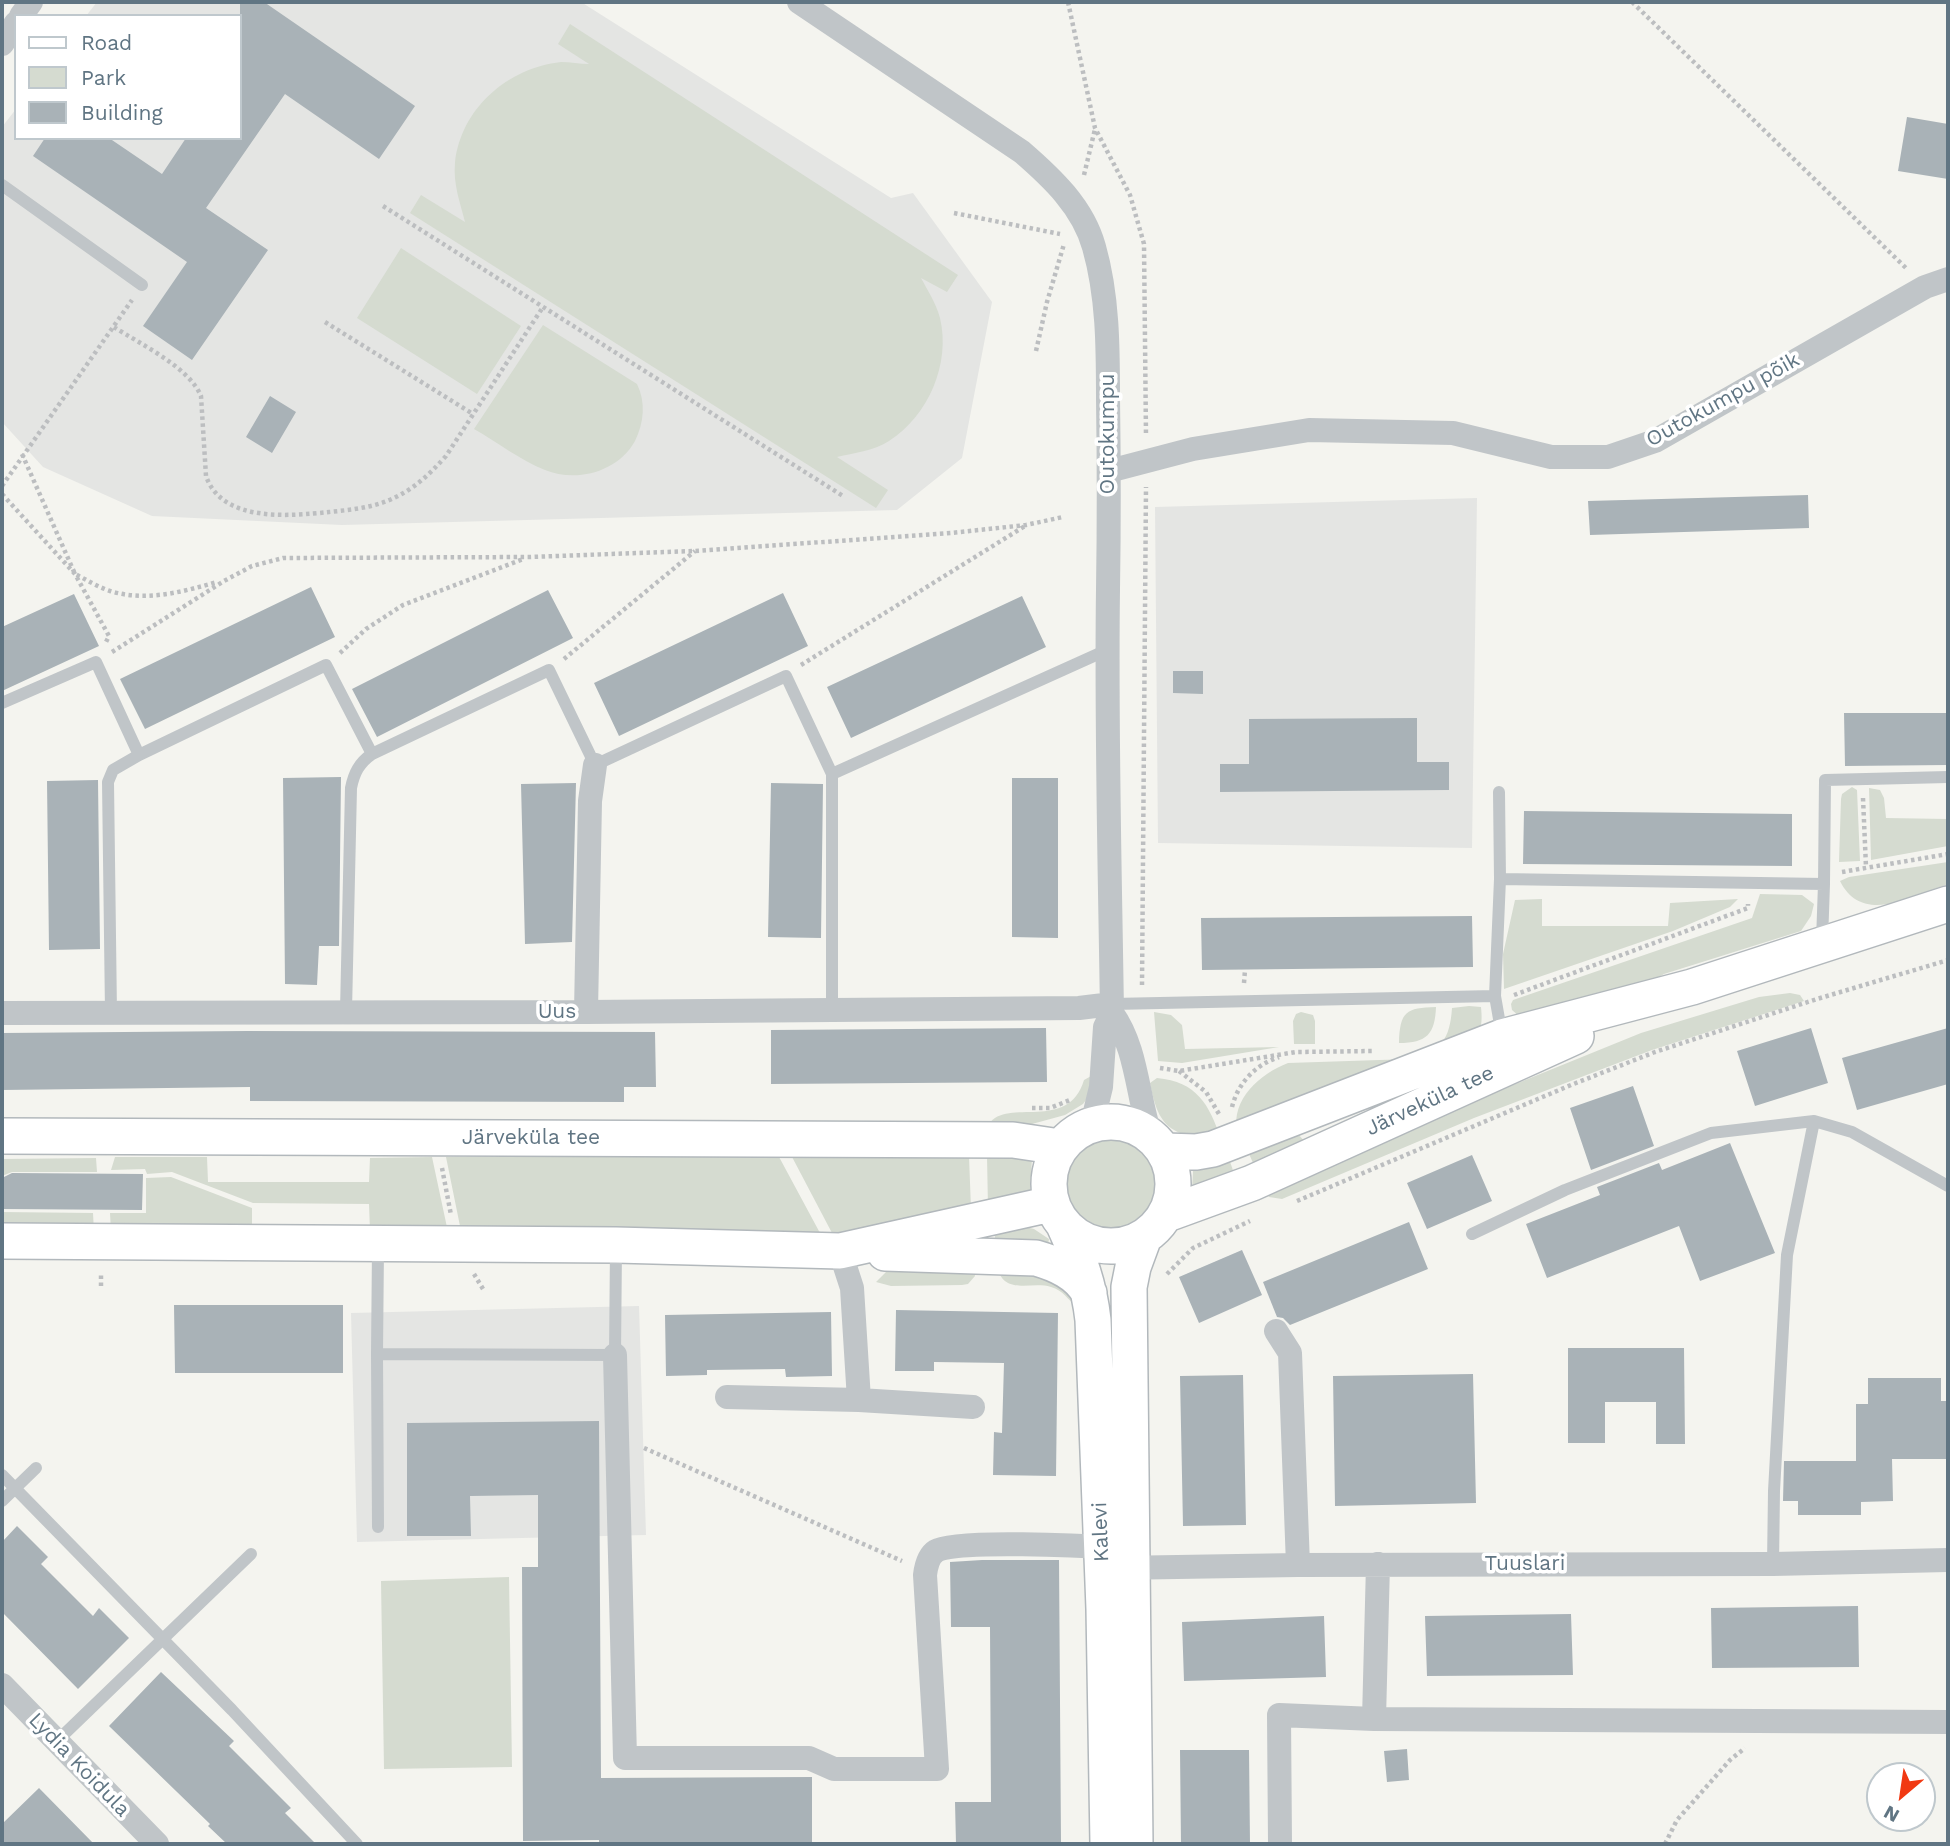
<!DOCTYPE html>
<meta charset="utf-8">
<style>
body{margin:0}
#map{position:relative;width:1950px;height:1846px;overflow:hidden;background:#f4f4ef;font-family:"Work Sans",sans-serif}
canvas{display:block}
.frame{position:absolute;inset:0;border:4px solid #607583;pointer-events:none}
.legend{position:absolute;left:14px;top:14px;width:228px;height:126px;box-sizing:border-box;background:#fff;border:2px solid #bfc8cd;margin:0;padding:9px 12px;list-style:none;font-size:21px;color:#607583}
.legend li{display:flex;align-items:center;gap:14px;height:35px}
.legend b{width:35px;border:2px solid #bfc8cd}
.north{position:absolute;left:1866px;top:1762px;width:70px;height:70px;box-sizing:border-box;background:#fff;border:2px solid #bfc8cd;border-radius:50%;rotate:209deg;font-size:19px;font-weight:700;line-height:28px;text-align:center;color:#607583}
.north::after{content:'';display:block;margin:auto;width:24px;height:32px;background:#f13912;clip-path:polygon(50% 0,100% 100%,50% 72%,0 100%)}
</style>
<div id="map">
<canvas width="1950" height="1846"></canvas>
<div class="frame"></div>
<ul class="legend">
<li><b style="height:9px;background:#fff"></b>Road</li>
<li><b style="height:19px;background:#d5dbd0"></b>Park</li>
<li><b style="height:19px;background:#a9b2b7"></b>Building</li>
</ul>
<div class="north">N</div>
</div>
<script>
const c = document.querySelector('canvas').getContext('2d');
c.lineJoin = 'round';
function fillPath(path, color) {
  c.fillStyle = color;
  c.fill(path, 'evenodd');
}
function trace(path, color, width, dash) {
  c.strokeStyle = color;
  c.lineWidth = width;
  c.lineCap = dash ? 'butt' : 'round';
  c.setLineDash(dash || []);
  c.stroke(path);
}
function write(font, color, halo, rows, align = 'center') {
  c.font = font + ' "Work Sans",sans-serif';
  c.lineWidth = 7;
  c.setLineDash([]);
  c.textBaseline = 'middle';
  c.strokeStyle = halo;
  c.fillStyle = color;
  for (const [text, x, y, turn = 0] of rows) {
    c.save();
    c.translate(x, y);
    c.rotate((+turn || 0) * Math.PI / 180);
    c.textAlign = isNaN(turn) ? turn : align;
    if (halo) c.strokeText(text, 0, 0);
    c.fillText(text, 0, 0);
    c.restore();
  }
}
fillPath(new Path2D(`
 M97,2H581L891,198L913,193L992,302L962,458L897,510L342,525L152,516L43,467L2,422V127L16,109V138H240V16H86Z
 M1477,498L1472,848L1158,843L1155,507Z
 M639,1306L646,1535L357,1542L351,1313Z`), '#e4e5e3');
fillPath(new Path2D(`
 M570,24L958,275L947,292L921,278C928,291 936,303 940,318C951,364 928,416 889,441C873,451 854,453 837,457L888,490L876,508L410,213L421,195L465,222C460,202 453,184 455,163C461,108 508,68 561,62C570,62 580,64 589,64L558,44Z
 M401,248L521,326L477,394L357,318Z
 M543,325L637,384C646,402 644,423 635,441C618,472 576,483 545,470C520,460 497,442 474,429Z
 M1852,787L1857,790L1860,861L1839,862L1841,799L1842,794Z
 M1869,788L1880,790L1884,798L1886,818L1948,819V846L1871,860Z
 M1948,862V884C1913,896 1862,926 1840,881L1849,877Z
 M1760,894L1802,895L1814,904L1811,916L1801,931L1664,974L1642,987L1520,1017L1512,1010L1511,1004L1513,1000L1752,918Z
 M1542,899V926H1668L1670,903L1738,899L1730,907L1673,931L1504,989L1503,954L1515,900Z
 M1790,993L1800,995L1804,1001L1652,1050L1474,1118L1282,1199L1269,1197L1266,1192L1422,1122L1641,1033L1759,997Z
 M1469,1006L1481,1007C1483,1026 1481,1037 1464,1047L1237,1132C1231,1099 1260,1074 1288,1063L1410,1059C1441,1052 1450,1039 1452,1008Z
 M1436,1007C1435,1034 1427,1043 1399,1043C1400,1011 1406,1008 1436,1007Z
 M1154,1012L1171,1015L1182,1025L1185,1049L1279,1047L1182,1063L1158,1061Z
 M1301,1012L1313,1015L1315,1021V1044H1294L1293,1021L1296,1014Z
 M1093,1075L1089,1096L1083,1104L1065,1115L1021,1127L989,1124C1007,1097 1068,1133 1084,1080Z
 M1157,1078C1197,1082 1209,1104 1221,1139C1174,1136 1159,1132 1150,1083Z
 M1298,1134L1305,1142L1256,1170L1247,1149Z
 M1066 1185a46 46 0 1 1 92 0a46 46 0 1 1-92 0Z
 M1227,1153L1236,1179L1192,1191L1193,1171L1196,1166Z
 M778,1155L820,1233L461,1231L446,1157Z
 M791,1155L969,1156L971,1209L852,1233H832Z
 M987,1156L1032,1158L1030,1191L988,1208Z
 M115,1157H207L208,1182H369L370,1158L432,1157L448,1232L370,1230L369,1204L253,1203L172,1172L147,1174L145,1169L111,1170Z
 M96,1158L97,1172H12L2,1176V1159Z
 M171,1177L252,1208V1231L111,1232L110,1213H146V1178Z
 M2,1212L93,1213L94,1232L2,1231Z
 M1022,1226L1034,1229L1049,1239L1048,1246L996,1248L994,1228Z
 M894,1269H974L975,1276L968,1284L962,1285L891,1286L876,1282L886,1272Z
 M998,1270H1039L1063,1281L1077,1307C1068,1300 1063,1290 1051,1287C1032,1281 1006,1295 998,1270Z
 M509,1577L512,1767L384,1769L381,1581Z`), '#d5dbd0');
fillPath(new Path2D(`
 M240,2H264L415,106L379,159L285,94L206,208L268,250L192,360L143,326L187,262L33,156L45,138H109L162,174L186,138H240Z
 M1907,117L1948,124V179L1898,171Z
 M270,396L296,412L272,453L246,437Z
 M1808,495L1809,528L1590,535L1588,501Z
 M311,587L335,637L145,729L120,679Z
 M548,590L573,638L377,737L352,689Z
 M783,593L808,646L619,736L594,683Z
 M74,594L99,646L2,691V627Z
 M1022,596L1046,647L851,738L827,687Z
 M1173,671H1203V694L1173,693Z
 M1844,713H1948V765L1845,766Z
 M1417,718V762H1449V790L1220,792V764H1249V719Z
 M341,777L339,946H319L317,985L285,984L283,778Z
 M1012,778H1058V938L1012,937Z
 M98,780L100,949L49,950L47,781Z
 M576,783L572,942L525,944L521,784Z
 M771,783L823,784L821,938L768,937Z
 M1524,811L1792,814V866L1523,864Z
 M1472,916L1473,967L1202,970L1201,918Z
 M1046,1028L1047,1082L771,1084V1030Z
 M1811,1028L1828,1083L1755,1106L1737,1051Z
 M1948,1028V1084L1857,1110L1842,1058Z
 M247,1031L655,1032L656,1087H624V1102L250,1101V1087L2,1090V1033Z
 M1633,1086L1654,1146L1591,1170L1570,1108Z
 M1730,1143L1775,1253L1700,1281L1679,1226L1547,1278L1526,1224L1600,1195L1597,1187L1659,1163L1662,1170Z
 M1472,1155L1492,1201L1427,1229L1407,1183Z
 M12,1173L143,1174L142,1210L2,1209V1178Z
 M1409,1222L1428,1269L1290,1325L1283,1318L1277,1317L1263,1282Z
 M1242,1250L1262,1295L1199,1323L1179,1277Z
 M174,1305H343V1373H175Z
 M896,1310L1058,1313L1056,1476L993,1475L994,1432L1002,1433L1004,1363L934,1362V1371H895Z
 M831,1312L832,1376L786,1377L785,1369L707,1370V1375L666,1376L665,1315Z
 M1568,1348H1684L1685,1444H1656V1402H1605V1443H1568Z
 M1473,1374L1476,1503L1335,1506L1333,1376Z
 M1243,1375L1246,1525L1183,1526L1180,1376Z
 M1868,1378H1941V1401H1948V1459H1892L1893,1501L1861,1502V1515H1798V1501H1783L1784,1461H1856V1404H1868Z
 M599,1421L601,1778L812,1777V1844H599V1840L523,1841L522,1567H538V1495L470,1496L471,1536H407V1423Z
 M17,1526L48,1557L41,1564L93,1616L99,1608L129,1638L78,1689L2,1612V1542Z
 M982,1560H1059L1061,1844H956L955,1802H991L990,1627H951L950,1562Z
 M1858,1606L1859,1667L1712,1668L1711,1608Z
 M1571,1614L1573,1675L1427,1676L1425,1616Z
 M1324,1616L1326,1677L1184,1681L1182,1622Z
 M161,1672L234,1741L229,1746L291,1808L285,1813L316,1844H227L208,1826L210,1824L109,1726Z
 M1407,1749L1409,1780L1387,1782L1384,1751Z
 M1180,1750H1249L1250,1844H1181Z
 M39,1788L94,1844H2V1824Z`), '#a9b2b7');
const secondary = new Path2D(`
 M1049 1184a62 62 0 1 1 124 0a62 62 0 1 1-124 0Z
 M2,1136L1013,1140L1060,1147
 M1165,1151L1196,1152L1213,1149L1502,1037L1692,987L1948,904
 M1167,1214L1252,1183L1576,1036
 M1064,1225C1079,1258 1089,1284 1093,1320L1104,1609L1108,1844
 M2,1241L616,1245L840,1251L1051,1204
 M885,1253L1036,1258C1057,1264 1078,1273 1089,1293
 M1135,1844L1129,1287L1133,1267L1144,1237`);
trace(secondary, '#b2b8bc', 38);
trace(new Path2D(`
 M1068,2L1095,128L1130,195L1144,244L1146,436
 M1632,2L1907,269
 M1084,175L1095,129
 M383,206L843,496
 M954,213L1060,234
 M325,322L473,414
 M114,327C140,344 189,367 201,396L206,476C222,523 290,516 329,512C349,510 369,508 387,501C412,491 428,476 446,456L543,307
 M1036,351L1047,302L1064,244
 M22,454L75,574C87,580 98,587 110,591C146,602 182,592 217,582
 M2,486L132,300
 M2,494L75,574L109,636L105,644
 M112,652L224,581L252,566L283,558L528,557L695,551L951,533L1026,525L1063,517
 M340,653L366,629L403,605L523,559
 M564,659L695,551
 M801,665L1025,526
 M1863,798L1866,867
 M1842,872L1948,854
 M1244,983L1245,970
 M1142,985L1146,487
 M1514,995L1748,908V904
 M1160,1068L1179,1071L1296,1052L1373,1051
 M1179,1071L1206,1092L1219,1114
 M1232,1107C1238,1083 1255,1065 1279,1057
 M1032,1108H1050L1070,1100
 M442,1168L451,1215
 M1297,1201L1571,1085L1655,1052L1817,999L1948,960
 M474,1274L483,1289
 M1167,1274L1193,1248L1250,1221
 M101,1286V1273
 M644,1448L902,1561
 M1665,1844L1677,1820L1730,1760L1745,1748`), '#bcbec0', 4.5, [3.5, 3.5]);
trace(new Path2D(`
 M2,185L142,285
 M2,703L96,662L139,755L326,665L372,754L549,670L595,765L786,676L832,774
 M1499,792L1500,879L1495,996L1502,1036
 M1500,879L1824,884L1822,941
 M1824,884L1825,780L1948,777
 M1112,1004L1495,996
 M832,1010V774L1107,650
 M346,1011L351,788C354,773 359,763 372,754
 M111,1013L108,782L113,770L139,755
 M1814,1121L1852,1132L1948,1186
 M1472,1234L1565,1190L1711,1133L1814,1121L1787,1255L1774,1491L1773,1564
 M378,1247L377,1354L615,1355L616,1247
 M377,1354L378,1527
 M2,1475L232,1710L357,1844
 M2,1501L36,1468
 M57,1741L251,1554`), '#c0c5c8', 12);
trace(new Path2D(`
 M799,2L1022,152C1052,178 1083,207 1094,247C1108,296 1108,348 1108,399C1109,463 1109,526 1108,590C1106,730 1110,872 1112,1013L1105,1027L1101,1087L1092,1124
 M21,16L31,2
 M2,44L16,23
 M1109,471L1193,449L1309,430L1453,433L1551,457H1608L1655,441L1925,287L1948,279
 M586,1012L590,801L595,765
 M2,1013L586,1012L1079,1008L1112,1004
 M1112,1013C1137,1048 1137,1094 1150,1134
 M840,1251L852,1288L859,1400L973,1407
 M1276,1331L1290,1353L1298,1565
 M615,1355L625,1758H809L834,1769H937L925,1575C926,1567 928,1556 936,1551C954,1539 1088,1546 1117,1548
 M727,1397L859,1400
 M1117,1568L1298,1565L1773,1564L1948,1560
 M2,1685L157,1844
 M1374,1719L1378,1564
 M1280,1844L1279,1715L1374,1719L1948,1722`), '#c0c5c8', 24);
trace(secondary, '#fff', 35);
write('21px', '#607583', '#fff', [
 ["Outokumpu põik",1723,400,-29],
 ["Outokumpu",1108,434,-90],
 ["Uus",557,1012],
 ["Järveküla tee",1430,1101,-25],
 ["Järveküla tee",531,1138],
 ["Kalevi",1101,1532,-92],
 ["Tuuslari",1525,1564],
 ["Lydia Koidula",79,1765,46]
]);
</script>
